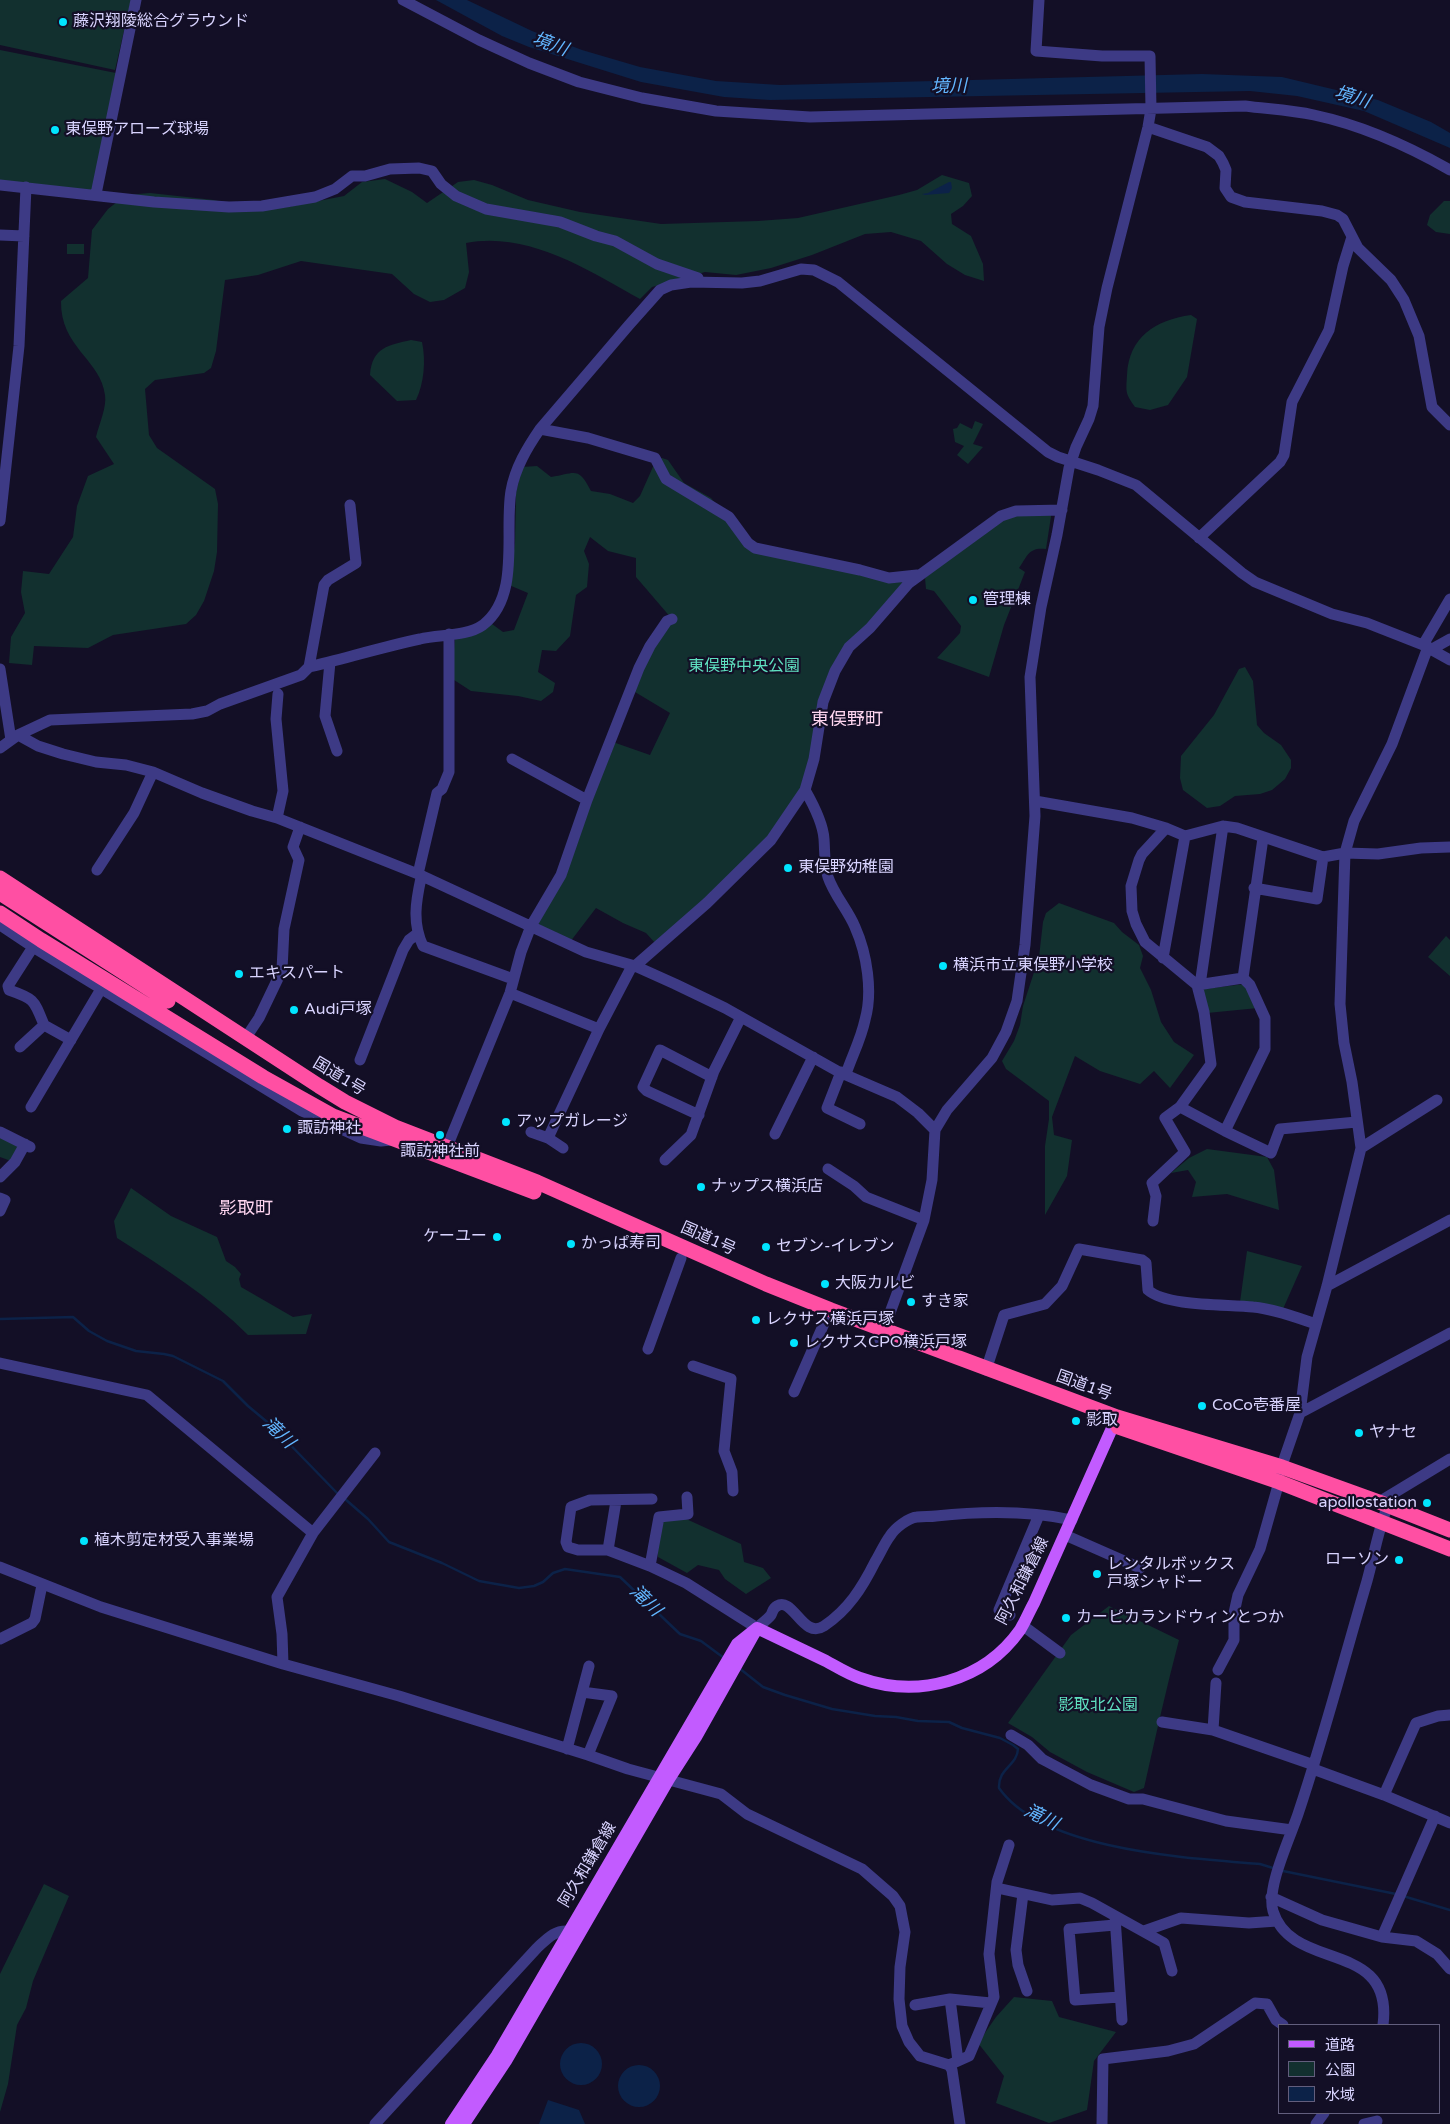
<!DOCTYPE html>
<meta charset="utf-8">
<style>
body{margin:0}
#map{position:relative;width:1450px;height:2124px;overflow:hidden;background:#130f26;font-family:"Varela Round","Noto Sans JP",sans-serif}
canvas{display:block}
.legend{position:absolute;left:1278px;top:2024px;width:162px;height:90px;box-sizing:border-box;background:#130f26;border:1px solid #625e7d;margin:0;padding:6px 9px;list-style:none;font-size:15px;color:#d9d4ff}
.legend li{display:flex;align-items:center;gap:10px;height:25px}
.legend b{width:25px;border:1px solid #625e7d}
</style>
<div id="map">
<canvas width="1450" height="2124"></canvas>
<ul class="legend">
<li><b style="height:6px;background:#c25bff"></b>道路</li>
<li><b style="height:14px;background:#12302f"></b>公園</li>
<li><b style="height:14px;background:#0c2248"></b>水域</li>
</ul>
</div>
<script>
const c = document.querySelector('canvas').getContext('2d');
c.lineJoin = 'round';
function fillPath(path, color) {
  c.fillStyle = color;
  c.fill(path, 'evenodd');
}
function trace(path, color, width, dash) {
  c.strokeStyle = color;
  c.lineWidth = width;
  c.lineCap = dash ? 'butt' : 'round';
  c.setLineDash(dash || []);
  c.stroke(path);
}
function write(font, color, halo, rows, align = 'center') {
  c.font = font + ' "Varela Round","Noto Sans JP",sans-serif';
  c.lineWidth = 4.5;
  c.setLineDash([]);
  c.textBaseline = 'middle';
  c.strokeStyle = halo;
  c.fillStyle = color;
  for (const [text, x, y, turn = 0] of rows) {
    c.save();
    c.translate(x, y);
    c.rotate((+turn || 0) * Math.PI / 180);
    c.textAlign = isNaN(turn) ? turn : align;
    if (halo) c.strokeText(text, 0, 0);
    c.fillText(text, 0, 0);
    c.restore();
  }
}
fillPath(new Path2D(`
 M0,0H131L115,70L0,45Z
 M0,50L121,74L96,194L0,185Z
 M942,175L969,183L972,196L963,206L951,214L952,224L971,236L983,264L984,281L965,275L947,264L921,241L891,232L865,234L812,255L771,268L736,275L705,272L652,287L640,299C588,270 528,231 466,243L469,272L465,288L444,300L430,302L414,294L392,274L301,261L258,275L225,280L216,351L211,368L204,373L155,380L145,389L149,435L157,448L215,489L218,504L217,552L214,571L204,601L196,615L186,624L113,635L88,648L34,646L32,665L9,663L11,637L25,613L21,592L23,571L49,574L73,537L77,506L88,476L114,464L96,437C99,424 107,407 105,395C101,360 60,347 61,301L88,278L92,230L108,209L126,195L150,193L214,200L252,209L287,207L344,196L362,182L385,179L412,192L427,203L458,182L474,180L492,185L528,200L580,212L661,224L758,221L798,218L899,195L917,190Z
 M1444,201H1450V234L1436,232L1427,225L1430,215Z
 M67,244H84V254H67Z
 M1191,315L1197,319L1187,377L1168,405L1150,410L1135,407C1125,393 1126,392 1127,375C1129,337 1155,320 1191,315Z
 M411,340L422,342C426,361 424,383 416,400L397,401L370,375C372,347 389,345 411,340Z
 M975,421L983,424L973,444L983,447L968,464L957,455L964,446L955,442L953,429L957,428L960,423L972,429Z
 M662,458L668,460L684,483L711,498L748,543L889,578L919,574L835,671L805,790L777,831L656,944L646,933L623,923L596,908L570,942L537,929L544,906L610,741L650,755L670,713L630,689L672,619L636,577V558L608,551L590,537L584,551L589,564L587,587L576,595L570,636L556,651L542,650L538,672L555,683L553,692L541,701L518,696L471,691L451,678L455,639L492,624L503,632L514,630L528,593L509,585L515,543L516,493L522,467L537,466L551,477C576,473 578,466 591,491L610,494L633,503L640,496L656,460Z
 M1052,510L1046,549C1029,547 1028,555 1019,568L1025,572L1004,625L989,677L937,658L960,633L961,626L934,591L926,589L925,578L967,540L1001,516Z
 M1245,667L1253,681L1257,725L1264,733L1281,745L1291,760V768L1285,779L1272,790L1260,794L1235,796L1220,806L1207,808L1183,790L1180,778L1181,756L1214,715L1239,669Z
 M1059,903L1114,923L1122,932L1139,945L1143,956L1140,968L1151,990L1161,1022L1174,1042L1194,1055L1170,1088L1154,1071L1140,1084L1100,1071L1075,1056L1052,1117L1054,1135L1072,1140L1067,1176L1045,1215V1146L1049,1119V1101L1006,1069L1002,1061L1014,1041L1020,1025L1023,1006L1039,957L1043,922L1046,913Z
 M1446,936L1450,940V976L1428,957Z
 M1245,984L1258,1008L1207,1013L1202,994L1204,989Z
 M0,1137L20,1146L11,1161L0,1157Z
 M1207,1149L1267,1157L1274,1170L1279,1210L1227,1194L1192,1197L1196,1182L1188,1170L1171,1173L1189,1158Z
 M131,1188L171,1216L217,1237L226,1261L235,1267L241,1274L239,1279L241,1287L293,1317L312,1314L306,1334L248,1335C210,1297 163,1267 117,1238L114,1221Z
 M1247,1251L1302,1266L1283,1309L1240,1302Z
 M684,1518L741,1544L744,1562L763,1568L771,1578L746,1594L725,1579L719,1570L698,1565L687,1573L658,1557V1539L662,1520Z
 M1109,1606L1179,1640C1166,1689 1155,1739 1144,1788L1134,1792L1087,1772L1050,1752L1032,1737L1008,1723L1071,1635Z
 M44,1884L69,1896L33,1981L26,2008L17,2025L8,2084L0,2112V1974Z
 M1014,1997L1052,2001L1059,2017L1116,2032L1094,2061L1087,2110L1049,2123L996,2103L1004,2076L978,2043L996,2017Z`), '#12302f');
fillPath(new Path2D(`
 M436,0H467L532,31L582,50L640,67L716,81L780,85L1202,74L1282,77L1378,100L1431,122L1450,133V148L1364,111L1297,96L1250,91L770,100L724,97L641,82L529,47L502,36Z
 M949,182H951L952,188L949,193L925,195L922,194L928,193Z
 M560 2064a21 21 0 1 1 42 0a21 21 0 1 1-42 0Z
 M618 2086a21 21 0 1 1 42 0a21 21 0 1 1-42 0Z
 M548,2100L579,2110L585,2124H539Z`), '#0c2248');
trace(new Path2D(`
 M0,1319L73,1317L89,1331L107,1341L136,1351L164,1354L173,1356L223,1381L248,1406L272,1426L338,1494
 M345,1499L368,1519L389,1542L442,1563L479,1581L519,1588L534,1586L543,1582L553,1573L565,1569L620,1577L680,1634L701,1641L724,1658
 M739,1668L763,1687L785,1695L832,1709L875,1716L896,1717L918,1721L949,1722L962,1728L1000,1738L1013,1745L1018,1749C1017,1766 998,1768 999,1788C1043,1851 1189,1858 1260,1864L1273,1868
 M1283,1871L1396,1894
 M1403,1896L1450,1910`), '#0c2248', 2.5);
trace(new Path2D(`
 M403,0L479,40L529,63L579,82L642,98L716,111L810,117L1245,106C1268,109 1291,110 1314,115C1361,125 1408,146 1450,170
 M1148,127L1207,147L1219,156L1223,163L1226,170L1225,188L1231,197L1245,202L1322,211L1337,215L1343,219L1358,248L1391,280L1404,300L1419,336L1432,407L1450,425
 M0,185L154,202L229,207L262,206L315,197L335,189L352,176H365L390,169L419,168L432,171L441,184L456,196L486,209L560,222L596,236L615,241L657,264L698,278
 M96,194L136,0
 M0,235L24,236
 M540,429L588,438L655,458L666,479L729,517L748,543L755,548L860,570L889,578L917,575
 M0,521L19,346L26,187
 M1199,538L1280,462L1284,455L1292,402L1329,330L1343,266L1352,237
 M1423,645L1450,599
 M1432,649L1450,639
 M330,662L325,716L337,751
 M309,667L324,585L328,580L356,563L350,505
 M0,669L11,740
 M18,735L38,746L63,754L96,762L126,765L153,772L202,793L252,811L277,818L418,874L586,952L635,966L675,984L725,1008L839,1072L897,1097L918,1113L935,1130
 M0,748L18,735L50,720L192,714L207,711L220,704L301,675L309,667C346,658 383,647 420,639C439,634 466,637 483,625C521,596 504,531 511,491C515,468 527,448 540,429L629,325L660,290L671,285L691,282L742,283L760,281L801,269L814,270L838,282L1048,452L1058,457L1098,470L1136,485L1242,573L1255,582L1332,614L1367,623L1423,645L1450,660
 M512,759L587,800
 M805,790C813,804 823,823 824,839C825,852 824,865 828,877C834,895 848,910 855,927C867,954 873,992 865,1020C861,1039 852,1056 846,1074
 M1035,801L1132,818L1166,828L1185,836L1223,826L1237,828L1323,857L1345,853L1378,854L1421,848L1450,847
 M277,818L283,791L276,719L278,694
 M1166,828L1142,854L1139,860L1131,886L1132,911L1136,924L1145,942L1197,985L1204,1012L1211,1064L1180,1107L1225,1131L1265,1049V1018L1250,985L1243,978
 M97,870L134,813L153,772
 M418,874L437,793L442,789L449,772V634
 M421,878C416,901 412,923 423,946L513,979
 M1254,888L1317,899L1323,857
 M0,925L33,947L302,1111L361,1138L381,1141L391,1140
 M33,947L8,986L9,990C35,999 34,1000 44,1025
 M1163,958L1185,836
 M635,966L707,903L771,840L805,790L814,759L823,702L835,671L849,647L870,628L909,583L1001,516L1016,511L1062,510
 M1243,978L1263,838
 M1197,985L1243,978
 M1200,985L1223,826
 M510,993L599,1029
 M245,1039L259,1018L282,970L284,929L299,860L293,847L300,827
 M20,1047L44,1025L71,1040
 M360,1060L403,950L409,940L417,934
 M841,1072L827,1108L860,1124
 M31,1107L101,989
 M699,1115L647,1091L643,1087L660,1050L712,1077
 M1225,1131L1271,1153L1280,1129L1357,1122
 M0,1132L30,1147
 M531,1132L548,1138L563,1148
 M775,1134L813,1057
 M548,1138L599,1029L632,966
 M447,1147L510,993L521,952L531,926L561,875L587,800L639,668L650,646L667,621L672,619
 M1361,1148L1437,1100
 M665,1160L691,1135L714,1071L741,1017
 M828,1169L854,1186L866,1197L924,1220
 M0,1177L15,1162L25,1144
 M0,1198L5,1200L0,1211
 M1153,1221L1156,1196L1152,1183L1185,1152L1165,1118L1180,1107
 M1327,1286L1450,1220
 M880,1340L924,1220L932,1180L935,1130L947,1110L992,1058L1006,1032L1017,1001L1025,945L1035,816L1030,677L1041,607L1057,535L1069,468L1076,447L1089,419L1093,406L1099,327L1107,288L1148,127L1151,109L1150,56H1102L1036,51L1039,0
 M648,1349L681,1258
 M0,1363L147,1395L313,1533
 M693,1366L731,1379L724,1451L732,1472L733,1491
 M986,1370L1004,1315L1045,1304L1062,1286L1079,1249L1142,1260L1146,1263L1148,1290C1167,1307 1228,1304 1253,1307C1274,1309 1295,1317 1316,1324
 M794,1392L826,1319
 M1300,1413L1450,1333
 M1279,1474L1300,1413L1307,1357L1327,1286L1361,1148L1352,1082L1344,1043L1340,1004L1345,853L1354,821L1392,744L1428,647
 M652,1499L590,1500L571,1507L566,1542L568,1547L578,1550H608L650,1566L686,1583L757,1628C761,1624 767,1620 771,1615C773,1611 773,1608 777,1606C793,1596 803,1640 824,1626C848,1610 862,1588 875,1562C880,1554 884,1544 890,1536C895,1528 908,1518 917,1517C923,1516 930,1517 936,1516C982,1511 1027,1510 1072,1520
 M1379,1502L1450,1459
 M1065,1535L1140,1568
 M608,1550L616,1501
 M650,1566L659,1517L688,1514L687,1497
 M0,1567L101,1607L283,1664L399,1696L588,1755L628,1769L721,1794L747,1814L862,1869L893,1896L900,1906L905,1932L900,1967L899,1999L902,2026L909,2042L920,2056L949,2065L952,2070L960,2124
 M1010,1615L999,1610L1039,1515
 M1022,1625L1060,1653
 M0,1639L32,1623L35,1619L42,1585
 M283,1664L282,1634L277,1597L313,1533L375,1453
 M1218,1670L1234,1640V1613L1238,1595L1260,1549L1279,1482
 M582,1692L612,1696L588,1755
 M1162,1722L1213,1730L1314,1765
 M1213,1730L1216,1683
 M1011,1735L1028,1745L1042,1759L1091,1785L1129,1799H1143L1226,1821L1292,1830
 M567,1749L589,1666
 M1313,1769L1384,1795L1450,1823
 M1384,1795L1416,1723L1438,1716L1450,1715
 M997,1888L1052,1900L1080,1898L1092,1903L1164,1943L1172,1971
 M1023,1894L1016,1950L1018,1965L1027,1991
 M1271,1897L1322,1920L1382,1937L1416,1941L1437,1954L1450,1969
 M1115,1917L1122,2020
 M1115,1925L1069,1929L1075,2000L1120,1997
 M1144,1931L1181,1918L1249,1923L1277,1921
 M1382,1937L1435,1816
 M950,1999L958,2061
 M915,2005L950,1999L991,2003
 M1383,2025C1394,1938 1292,1973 1273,1911C1266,1888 1290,1838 1298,1814C1324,1737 1344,1659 1367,1581C1374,1556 1378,1530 1388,1505
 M949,2065L969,2056L994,1997L989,1954L997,1882L1009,1845
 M375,2124L537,1948C547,1939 554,1930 568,1931
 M1102,2124L1103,2059L1168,2051L1194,2044L1255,2003L1267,2004L1276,2020L1283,2025
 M1316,2124L1324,2113
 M1364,2124L1377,2121`), '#3d3a85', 11);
trace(new Path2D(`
 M757,1628C780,1639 803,1650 826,1661C837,1667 848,1674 860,1678C918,1699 984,1681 1020,1630C1025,1622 1029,1612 1034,1603L1117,1417
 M451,2124L497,2055L737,1644L757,1628
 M464,2124L506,2061L669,1779L696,1737L755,1632`), '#c25bff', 12);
trace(new Path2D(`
 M0,878L319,1086L345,1102L395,1127L537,1182L766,1284L831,1310L1117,1417L1282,1467L1379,1502L1450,1530
 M0,893L168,1001
 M0,913L41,940L263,1077L333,1116L534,1192
 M1118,1427L1279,1482L1450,1549`), '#ff4fa3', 15);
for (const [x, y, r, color] of [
 [63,22,5,"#00e5ff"],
 [55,130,5,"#00e5ff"],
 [973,600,5,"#00e5ff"],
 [788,868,5,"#00e5ff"],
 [943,966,5,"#00e5ff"],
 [239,974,5,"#00e5ff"],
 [294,1010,5,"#00e5ff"],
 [506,1122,5,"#00e5ff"],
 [287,1129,5,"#00e5ff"],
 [440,1135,5,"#00e5ff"],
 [701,1187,5,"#00e5ff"],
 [497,1237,5,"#00e5ff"],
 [571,1244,5,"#00e5ff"],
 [766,1247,5,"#00e5ff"],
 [825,1284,5,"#00e5ff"],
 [911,1302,5,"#00e5ff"],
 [756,1320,5,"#00e5ff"],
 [794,1343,5,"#00e5ff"],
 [1202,1406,5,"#00e5ff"],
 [1076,1421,5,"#00e5ff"],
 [1359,1433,5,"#00e5ff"],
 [1427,1503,5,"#00e5ff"],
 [84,1541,5,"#00e5ff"],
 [1399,1560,5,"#00e5ff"],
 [1097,1574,5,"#00e5ff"],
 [1066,1618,5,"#00e5ff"]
]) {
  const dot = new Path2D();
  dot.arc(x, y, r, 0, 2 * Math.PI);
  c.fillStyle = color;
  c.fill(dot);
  trace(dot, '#130f26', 2);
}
write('16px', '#d9d4ff', '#130f26', [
 ["藤沢翔陵総合グラウンド",73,22],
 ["東俣野アローズ球場",65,130],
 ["管理棟",983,600],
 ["東俣野幼稚園",798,868],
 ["横浜市立東俣野小学校",953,966],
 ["エキスパート",249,974],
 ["Audi戸塚",304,1010],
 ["アップガレージ",516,1122],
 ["諏訪神社",297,1129],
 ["諏訪神社前",440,1152,"center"],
 ["ナップス横浜店",711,1187],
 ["ケーユー",487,1237,"right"],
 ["かっぱ寿司",581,1244],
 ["セブン-イレブン",776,1247],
 ["大阪カルビ",835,1284],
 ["すき家",921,1302],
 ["レクサス横浜戸塚",766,1320],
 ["レクサスCPO横浜戸塚",804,1343],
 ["CoCo壱番屋",1212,1406],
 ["影取",1086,1421],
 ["ヤナセ",1369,1433],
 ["apollostation",1417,1503,"right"],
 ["植木剪定材受入事業場",94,1541],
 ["ローソン",1389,1560,"right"],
 ["レンタルボックス",1107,1565],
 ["戸塚シャドー",1107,1583],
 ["カーピカランドウィンとつか",1076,1618]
], 'left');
write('16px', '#5fe0c0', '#130f26', [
 ["東俣野中央公園",744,667],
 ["影取北公園",1098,1706]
]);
write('16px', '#d9d4ff', '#130f26', [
 ["国道1号",339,1077,31],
 ["国道1号",708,1239,24],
 ["国道1号",1084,1386,20],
 ["阿久和鎌倉線",1023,1581,-63],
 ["阿久和鎌倉線",588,1865,-59]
]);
write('italic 18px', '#62b6ff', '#130f26', [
 ["境川",550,45,20],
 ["境川",949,87,-1],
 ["境川",1352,98,17],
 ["滝川",278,1433,44],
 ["滝川",645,1601,44],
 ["滝川",1041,1818,26]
]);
write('18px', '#ffd6f0', '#130f26', [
 ["東俣野町",847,720],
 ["影取町",246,1209]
]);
</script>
